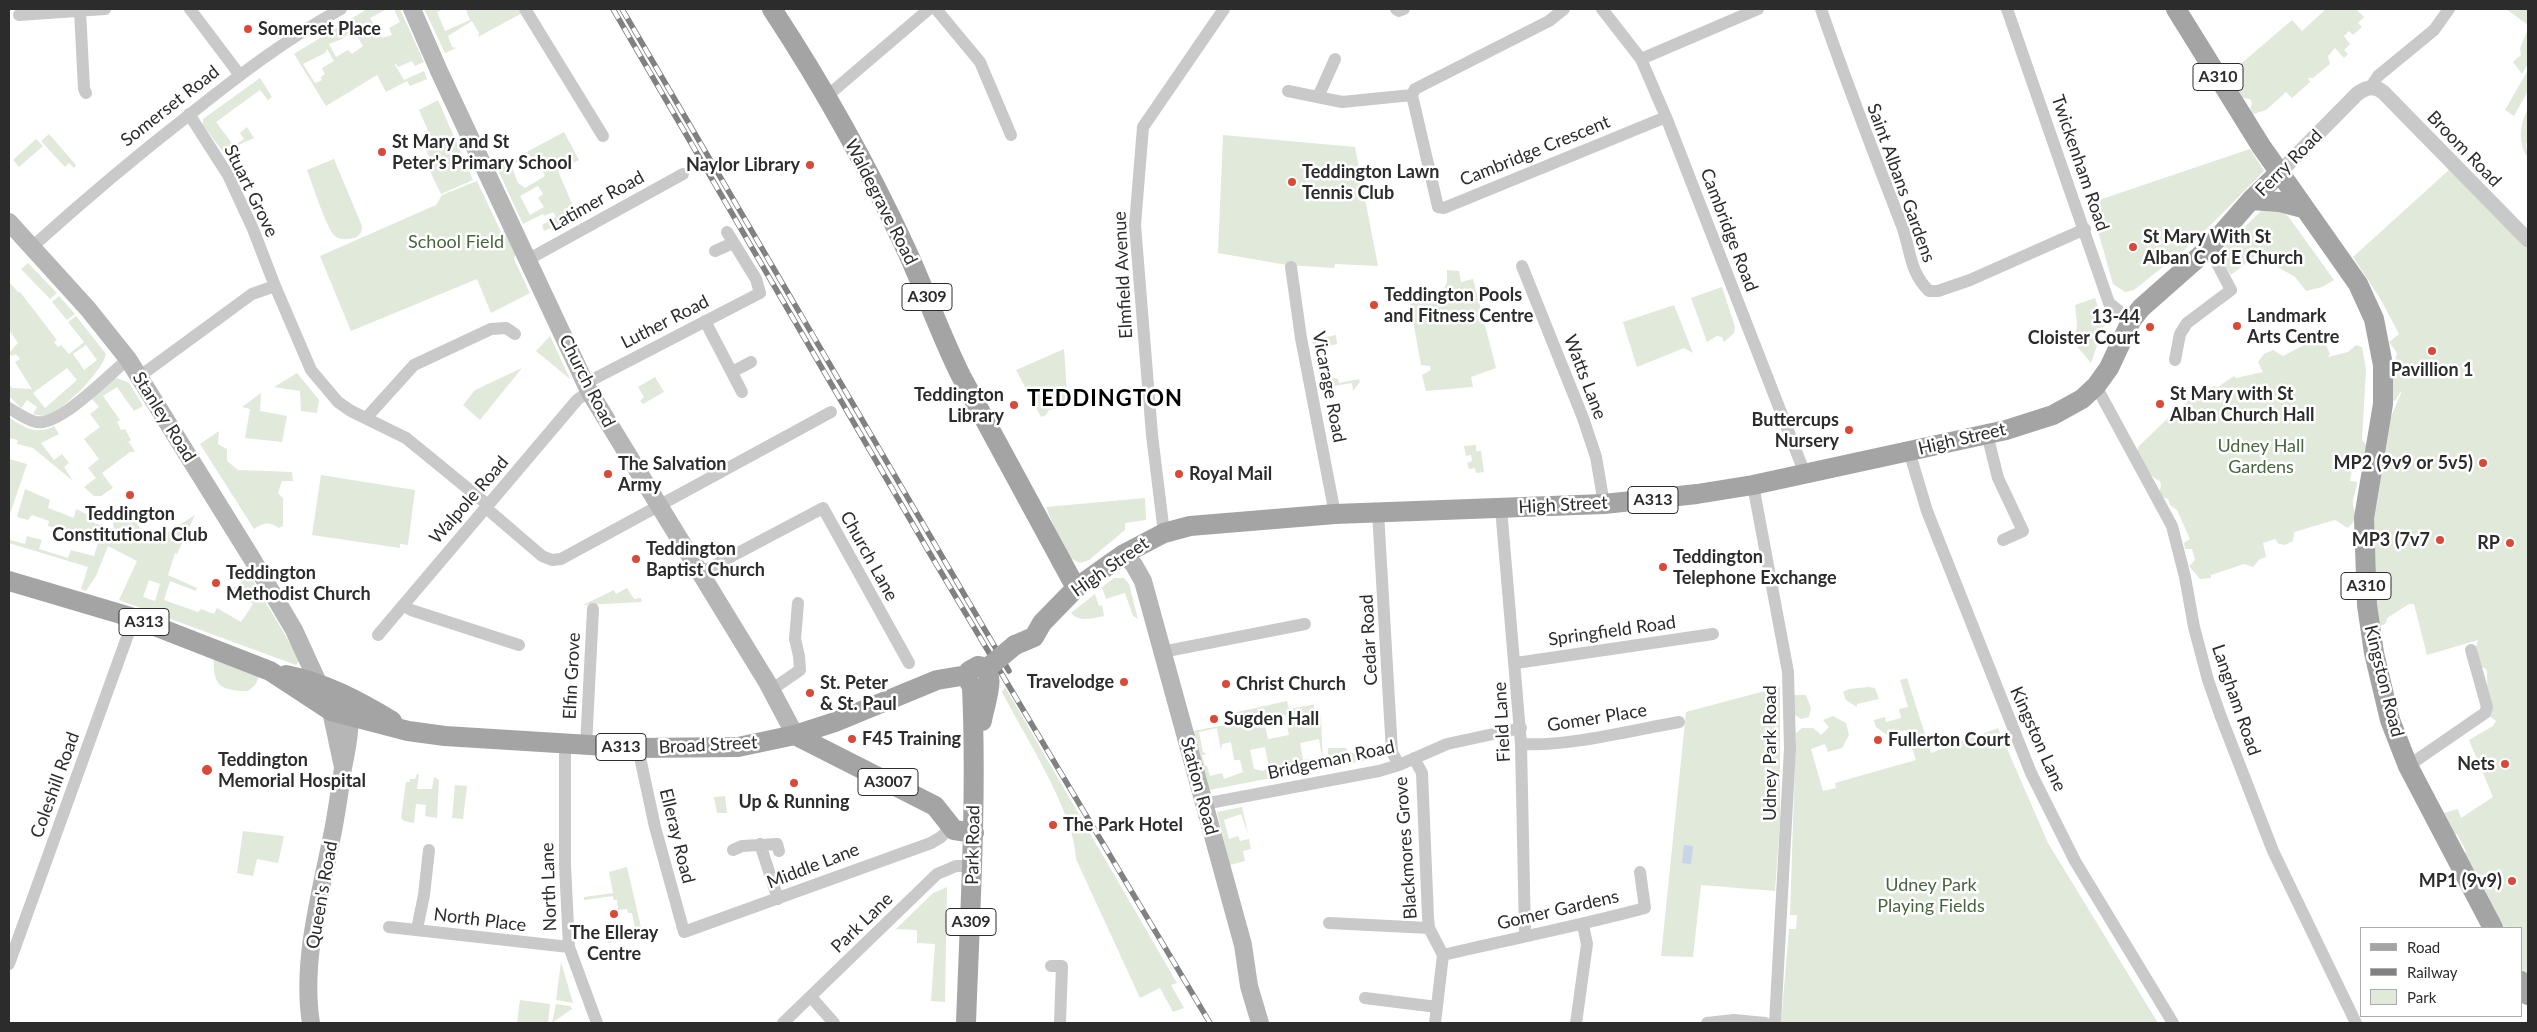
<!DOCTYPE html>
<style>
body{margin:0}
#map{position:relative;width:2537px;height:1032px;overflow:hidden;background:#fff;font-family:Lato,sans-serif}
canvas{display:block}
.frame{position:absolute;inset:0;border:10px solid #2c2c2c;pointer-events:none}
.legend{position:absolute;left:2360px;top:927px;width:162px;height:90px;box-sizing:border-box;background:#fff;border:1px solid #ababab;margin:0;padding:6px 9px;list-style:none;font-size:15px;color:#2c2c2c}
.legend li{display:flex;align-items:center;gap:10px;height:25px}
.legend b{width:25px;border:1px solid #ababab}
</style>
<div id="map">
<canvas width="2537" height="1032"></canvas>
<div class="frame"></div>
<ul class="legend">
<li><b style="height:6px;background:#a4a4a4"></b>Road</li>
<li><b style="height:6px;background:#818181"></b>Railway</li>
<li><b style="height:14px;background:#e0e9da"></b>Park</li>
</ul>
</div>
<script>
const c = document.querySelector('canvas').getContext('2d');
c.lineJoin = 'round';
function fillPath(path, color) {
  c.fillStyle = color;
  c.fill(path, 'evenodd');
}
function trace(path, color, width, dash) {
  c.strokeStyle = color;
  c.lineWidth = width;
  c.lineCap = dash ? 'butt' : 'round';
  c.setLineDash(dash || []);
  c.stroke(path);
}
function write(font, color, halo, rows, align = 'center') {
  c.font = font + ' Lato,sans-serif';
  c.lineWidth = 5;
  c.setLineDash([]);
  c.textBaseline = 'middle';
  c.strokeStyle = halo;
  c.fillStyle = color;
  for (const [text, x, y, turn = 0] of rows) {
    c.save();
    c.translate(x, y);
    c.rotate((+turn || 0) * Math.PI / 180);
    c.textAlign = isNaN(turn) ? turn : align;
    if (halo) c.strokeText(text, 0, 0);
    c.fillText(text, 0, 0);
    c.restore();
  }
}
fillPath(new Path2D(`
 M367,9H387L370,18L382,38L392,35L389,28L400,22L394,9H400L424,62L415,66L412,61L398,67L396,64L388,69L395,65L404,80L424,71L427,79L410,86L407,81L386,92L377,75L326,106L294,54ZM353,30L363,46L352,54L348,50L336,57L329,44L342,39ZM327,49L334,61L322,68L325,74L321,77L322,80L315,83L303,64L325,53Z
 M424,9H444L437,12L445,31L470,20L466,10L469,9H519L522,13L478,37L479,33L472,21L448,36L452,47L456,48L445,53Z
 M2326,9H2356L2364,17L2358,23L2362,27L2353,35L2349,31L2344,36L2350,44L2344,50L2348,54L2344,58L2335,48L2328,56L2330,64L2313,78H2308L2310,82L2292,98L2286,92L2266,110L2253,114L2250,109L2252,103L2250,99L2243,98L2229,74L2292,20L2302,31Z
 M2506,9H2528V25Z
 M2528,29V64L2522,74L2513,62L2521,55L2520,48Z
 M2528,70V91L2514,116L2505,110Z
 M260,78L272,97L268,100L260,90L216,122L234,146L244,139L240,133L247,127L254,138L223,152L203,125V119Z
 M438,100L473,180L441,194L429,169L433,167L421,137L429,133L419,110Z
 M2528,109V140L2526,144L2528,158C2518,143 2519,125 2528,109Z
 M564,132L579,160L558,171L579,220L557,233L553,227L544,231L542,225L556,217L553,212L544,216L543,214L523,224L497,168ZM535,157L536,159L542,157L547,167L542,170L545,176L525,188L518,183L511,165L525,158L527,162ZM538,186L543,194L538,198L544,207L530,215L520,196Z
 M49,134L76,165L74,168L69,163L65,167L41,141Z
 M1223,135L1355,147L1378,266L1335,264L1334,268L1287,265L1218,253Z
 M36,139L43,146L19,167L13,160Z
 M2250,149L2264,171L2194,242L2134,290L2125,292L2113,284L2090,203Z
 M334,159L362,226C362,232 360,236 354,238C348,239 340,241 335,236C327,230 312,183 307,170Z
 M2450,169L2528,249V981L2521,973V928L2499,926L2486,906V891L2480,889L2477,882L2478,878L2461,858L2466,851L2457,834L2450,836L2444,813L2458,809L2461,818L2493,797L2469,740L2493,726L2496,721L2488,715L2487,672L2486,669L2481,667L2476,646L2478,640L2427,655L2414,604H2409L2387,618L2386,623L2378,628L2374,575L2376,572L2373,515L2375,513L2372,509L2386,429L2401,393V391L2395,401L2386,398L2397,353L2389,342L2399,334L2381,300L2353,257Z
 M477,181L502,234L504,230L516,253L514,259L530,293L491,313L477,279L351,331L320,256L436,205L442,195Z
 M2263,209H2277L2288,216L2334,280L2322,287L2306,291L2295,277L2278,267L2264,249L2231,275L2217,254Z
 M28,263L57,293L50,299L21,269Z
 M1447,270L1459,271L1461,282L1473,279L1496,368L1471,377L1473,387L1426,391L1422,375L1431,370L1430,366L1421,365L1408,293H1429V298L1442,293L1447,282Z
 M9,282L18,292H20L57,340L54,342L58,347L61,345L69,354L84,342L68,322L76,316L106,354C102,372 63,411 45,416C41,416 37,415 33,414L37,407L27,400L21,408L9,396V384L12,388L32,389L15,362L20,359L16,354L12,356L9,353L18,343L9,330ZM86,345L97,360L84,370L73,354ZM67,368L77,380L45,408L33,393Z
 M1722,287L1735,327L1734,333L1724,342L1722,337L1717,336L1707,342L1691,298Z
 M59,296L75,314L67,320L52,302Z
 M2095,298L2104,325L2091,363L2075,344L2077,323L2075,305Z
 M1674,305L1693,353L1684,348L1637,367L1623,322Z
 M1336,335L1337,344L1325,347L1326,353L1315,355L1312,340Z
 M550,336L570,379L536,351Z
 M2311,337L2325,343L2330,354L2328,357L2348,352L2356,345L2362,347L2366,370L2362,440L2368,447L2365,464L2357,466L2353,462L2350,481L2357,482C2357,489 2353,496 2353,503C2354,516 2362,514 2348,528L2335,520L2294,532L2293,541L2285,545L2279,544L2275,539L2263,543L2266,557L2260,559L2253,567L2244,564L2211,575V578L2200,579L2189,566L2195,560L2192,549H2185L2184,543L2190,539L2177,510L2170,505L2168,499L2162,497L2159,492L2161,486L2160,481C2150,477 2136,459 2138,447L2168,418L2183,408L2189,398L2196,400L2205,394L2207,390L2213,386L2218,387L2234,376L2236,378L2263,372L2258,362L2264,354L2273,350L2283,356L2302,346Z
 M1064,349L1068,406L1049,410L1046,415L1041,417L1016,370Z
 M1321,366V373L1328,372V376L1338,379L1339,383L1359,379L1360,382L1353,391L1352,383L1321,388L1318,368Z
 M522,368L480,420L463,405L475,390Z
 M297,373L319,400L317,413L301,411L300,391L274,387Z
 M655,377L664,392L643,404L640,401L644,397L638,387Z
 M117,378L129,383L143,406L134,411L117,387L103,396L120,420L117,422L121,430L125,429L131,440L125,444L129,442L135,452H130L102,473L113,488L101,496H94L84,487L96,478L88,468L99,459L84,439L100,427L90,414L99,407L92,399L110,380Z
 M261,393L260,411L287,416L282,442L245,438L250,409L242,407Z
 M9,417C22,427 38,436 54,426L59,434L41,443L54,460L62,454L69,463L64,467L73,481L33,448L17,444L18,440L9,438Z
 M219,431L218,444L227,449V461L238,470L292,472L293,481H282L278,493L283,498V526L279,528C268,521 264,523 254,529L200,444Z
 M1476,445V451H1481L1484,472L1476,473L1475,468L1469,469L1467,463L1472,461L1471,455L1466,456L1464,446Z
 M9,459L27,464L9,517Z
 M321,475L415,490L408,545L400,544V548L312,535Z
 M25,489L50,500L48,508L74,518L76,509L90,516L94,523L114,529L113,524L119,517L128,521L133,518L151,543L195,515L177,554L175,553L168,575L197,588L196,591L170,581L164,600L198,612L201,609L214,614L217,608L241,622L253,604L245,598L244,590L229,591L250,576L300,660L296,665L119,600L137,561L108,546L96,576L86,591L81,589L88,567L9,543L10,540L25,544L27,536L42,540L39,549L68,558L71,550L94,556L100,536L74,529L72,534L48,526L49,521L32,515L28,520L17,517ZM149,580L160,584L155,601L143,597Z
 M1145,498L1146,520L1125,523V530L1089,560L1080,563L1066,556L1046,507Z
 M1114,578H1124L1129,584L1138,619L1133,616L1125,593L1106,599L1102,587Z
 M627,588L634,599L641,598L642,602L583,605L614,590L616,594Z
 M1095,594L1099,606L1102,605L1104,616C1092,618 1080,623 1071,613Z
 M214,656L260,675L255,685L248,691C220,691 212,685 214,656Z
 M1907,678L1931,753L1998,728L2048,843L2158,1023H1781L1789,929H1796L1797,915H1790L1796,733L1802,728H1813L1821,735L1829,727L1823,720L1833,716L1846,723L1849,735L1842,748L1828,752L1825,744L1811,749L1823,791L1836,788L1835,783L1916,760L1906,730L1887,735L1876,727L1874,720L1885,717L1886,722L1901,718L1899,709L1908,707L1900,680Z
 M1005,687L1177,983L1171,985L1184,1008L1173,1012L1160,988L1140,998L1076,859C1075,813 1024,735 1002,692Z
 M1780,687V822L1775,891L1701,885L1693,957L1661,956L1686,712Z
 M1868,687L1875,688L1879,699L1857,704V707L1846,700L1843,692L1849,689Z
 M1793,695H1806L1811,708L1809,717L1801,719L1795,715Z
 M1287,701L1289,709L1321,703L1314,704V714L1321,715L1323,768L1209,790L1193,731L1235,723L1233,713ZM1285,715L1289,735L1268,739L1264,721ZM1217,728L1221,751L1222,744L1231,742L1234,760H1240L1243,772L1224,779L1222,773L1210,776L1207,766H1205L1202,755L1207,754L1203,752L1199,732ZM1319,739L1322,757L1303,760L1300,743ZM1265,747L1269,767L1263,771L1254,769L1250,750Z
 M1377,746L1378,758L1328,768V748H1346L1349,753H1359V757L1372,756V747Z
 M417,774L419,775L417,789H432L434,777L439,780L437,818L425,816L426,805L416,804L414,823L404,821L401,818L406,782H410V779H415Z
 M455,785L467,786L463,819L452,818Z
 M725,796L727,813H717L714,797Z
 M1242,807L1248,834L1241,814L1224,820L1229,839L1238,836L1240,841L1249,839L1251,849L1243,851L1245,861L1230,865L1217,812Z
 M243,831L284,836L278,863L257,859L253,876L237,873Z
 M627,867L643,936L608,943L606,931L635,928L632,913H628L627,909L618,910L617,900H614L613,896L584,900V897L613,893L609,872Z
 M947,887L945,1002L931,1001L935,944L917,943V930L896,929L933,893Z
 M561,962L573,1003L556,1000Z
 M520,1000L550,1004L548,1023H517Z
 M556,1004L570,1006L572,1009L552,1023Z`), '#e0e9da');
fillPath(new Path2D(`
 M1684,845L1693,846L1691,864L1682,863Z`), '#c7d5e8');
trace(new Path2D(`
 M190,9L239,74
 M525,9L603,136
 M936,9L980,62L1011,135
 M1396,9L1399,11L1404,9
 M1564,9L1549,21L1415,89L1412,95L1438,207L1444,208L1666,117
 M1602,9L1641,59L1666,117L1805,474
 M1821,9C1846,82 1874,154 1902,226C1911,251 1909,271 1929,291H1938L1970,280L2085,229
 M2007,9L2109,303L2131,321
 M80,10L84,89L86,93
 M19,15L105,9
 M1641,59L1758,9
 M2370,88L2378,76L2434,30L2449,9
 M1288,91L1342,102L1412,95
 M826,97L929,9
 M1318,97L1335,59
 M189,114L228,175L253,229L275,286
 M32,247C83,201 135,157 189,115C238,76 286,39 341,9
 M715,251L733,243
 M529,259L683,174
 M1522,266L1583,418L1596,457L1604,504
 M1291,267L1301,338L1335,514
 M705,321L742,392
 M2175,360L2180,334L2187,323L2231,290L2209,248
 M732,372L751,362
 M140,376L252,294L275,286L311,370L338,402L351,411L406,438L488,505
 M586,383L760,293L756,279L727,232
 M2096,386L2172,526L2185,577L2194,627L2208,680L2221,717L2273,851L2356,1023
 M9,408C17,413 27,420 36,422C59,427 110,374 128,359
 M367,417L414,365L491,329L506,328L515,334
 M1987,434L1998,478L2023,531L2003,540
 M1909,451L1927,511L2031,773L2075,861L2173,1023
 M1753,485L1788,672L1790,748L1775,1023
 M486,508L542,556L552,560L561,559L831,412
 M1501,508L1521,744L1525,935
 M1378,512L1392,752L1399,765
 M1164,533L1152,435L1135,225L1143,127L1224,9
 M700,573L823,508L909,663
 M403,605L411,610L519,645
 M378,635L577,400L589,391
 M1162,652L1305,624
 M1516,663L1713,634
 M771,690L800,670L799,656L795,639L798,603
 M565,744V865L569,947L597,1023
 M1521,744C1567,747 1633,730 1679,722
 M586,746L593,609
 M638,748L655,827L684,932L931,843L941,837L951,827
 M1414,758L1422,773L1428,917L1429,928L1443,955L1435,1023
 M2408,766L2485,713L2487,707L2471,650
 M1204,804L1379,771L1399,765L1447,744L1521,728
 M760,844L778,899
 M733,850L742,846L777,844L779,851
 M1329,923L1429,928
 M389,927L569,947
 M417,929L424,895L429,850
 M1443,955C1511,939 1578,926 1645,908L1640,872
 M9,964L134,618
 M1051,966H1062L1060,1023
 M811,997L834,1023
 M1365,998L1437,1007
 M783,1023L937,874L956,866H973
 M1576,1023L1587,944L1583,925
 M1707,1023L1734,1020L1765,1023`), '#c9c9c9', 12);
trace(new Path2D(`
 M2280,172L2357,94C2366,87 2374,85 2383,92L2528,240`), '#c9c9c9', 15);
trace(new Path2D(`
 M412,9L439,71L589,391L767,682L795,735
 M9,222L88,309L128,359L251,557L294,630L331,711L343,767
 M1124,554L1134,565L1143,581L1243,945L1249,986L1260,1023
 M311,1023C301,962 321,892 333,831C337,810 340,789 343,768C347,747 353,724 346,704`), '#b6b6b6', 18);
trace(new Path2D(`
 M772,9C822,85 867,165 905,247C925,290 940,334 961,376L1076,588
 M2176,9L2261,146L2358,284L2374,319L2383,365V404L2364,518L2367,605L2374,653L2390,720L2408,766L2493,928
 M2251,200L2280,202L2303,208
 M9,581L134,618L270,671L331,711L408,731L445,736L638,748L738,747L795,735L835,722L937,680L967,675
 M1015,645L1034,637L1042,623L1076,588L1124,554L1164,533L1190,526L1335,514L1604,504L1697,494L1753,485L2006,430L2053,415L2082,399L2096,386L2109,368L2131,321L2141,308L2209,248L2251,200L2280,172
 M286,675C323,682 359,701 392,721
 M982,721C984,705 1000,669 978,666L969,671L967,678L972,687L983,689L989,683
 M795,735L935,806L954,830L974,833
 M2521,981L2528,995
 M966,1023C970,911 977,799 972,687`), '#a4a4a4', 20);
const rail = new Path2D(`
 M613,9L929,552L1210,1023
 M622,9L1009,671`);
trace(rail, '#818181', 5.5);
trace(rail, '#fff', 4, [11]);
trace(new Path2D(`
 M991,665L1015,645`), '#a4a4a4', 20);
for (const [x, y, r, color] of [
 [248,29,5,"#d94938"],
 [382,152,5,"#d94938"],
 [810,165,5,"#d94938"],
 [1292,182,5,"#d94938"],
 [2133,247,5,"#d94938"],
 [1374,305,5,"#d94938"],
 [2237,326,5,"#d94938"],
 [2150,327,5,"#d94938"],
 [2432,351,5,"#d94938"],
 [2160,404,5,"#d94938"],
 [1014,405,5,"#d94938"],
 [1849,430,5,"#d94938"],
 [2483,463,5,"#d94938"],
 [608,474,5,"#d94938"],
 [1179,474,5,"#d94938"],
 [130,495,5,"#d94938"],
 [2440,540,5,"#d94938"],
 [2510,543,5,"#d94938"],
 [636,559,5,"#d94938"],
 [1663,567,5,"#d94938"],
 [216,583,5,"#d94938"],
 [1124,682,5,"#d94938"],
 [1226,684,5,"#d94938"],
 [810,693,5,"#d94938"],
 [1214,719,5,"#d94938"],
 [852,739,5,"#d94938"],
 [1878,740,5,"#d94938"],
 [2505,764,5,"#d94938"],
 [207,770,6,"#d94938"],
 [794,783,5,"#d94938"],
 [1053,825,5,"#d94938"],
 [2512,881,5,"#d94938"],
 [614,914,5,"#d94938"]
]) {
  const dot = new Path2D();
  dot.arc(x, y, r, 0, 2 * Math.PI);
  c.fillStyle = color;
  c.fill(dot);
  trace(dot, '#fff', 2);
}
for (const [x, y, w] of [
 [2218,77,50],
 [927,297,50],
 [1653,500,50],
 [2366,586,50],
 [144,622,50],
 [621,747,50],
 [888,782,60],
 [971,922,50]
]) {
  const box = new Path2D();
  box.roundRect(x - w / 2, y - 13.5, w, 27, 4);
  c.fillStyle = '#fff';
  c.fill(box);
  trace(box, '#2c2c2c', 1);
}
write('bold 16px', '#2c2c2c', null, [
 ["A310",2218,77],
 ["A309",927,297],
 ["A313",1653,500],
 ["A310",2366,586],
 ["A313",144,622],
 ["A313",621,747],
 ["A3007",888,782],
 ["A309",971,922]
]);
write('bold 18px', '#2c2c2c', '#fff', [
 ["Somerset Place",258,29],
 ["St Mary and St",392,142],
 ["Peter's Primary School",392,163],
 ["Naylor Library",800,165,"right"],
 ["Teddington Lawn",1302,172],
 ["Tennis Club",1302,193],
 ["St Mary With St",2143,237],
 ["Alban C of E Church",2143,258],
 ["Teddington Pools",1384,295],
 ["and Fitness Centre",1384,316],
 ["Landmark",2247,316],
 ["Arts Centre",2247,337],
 ["13-44",2140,317,"right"],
 ["Cloister Court",2140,338,"right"],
 ["Pavillion 1",2432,370,"center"],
 ["St Mary with St",2170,394],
 ["Alban Church Hall",2170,415],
 ["Teddington",1004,395,"right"],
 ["Library",1004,416,"right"],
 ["Buttercups",1839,420,"right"],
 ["Nursery",1839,441,"right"],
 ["MP2 (9v9 or 5v5)",2473,463,"right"],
 ["The Salvation",618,464],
 ["Army",618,485],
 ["Royal Mail",1189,474],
 ["Teddington",130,514,"center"],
 ["Constitutional Club",130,535,"center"],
 ["MP3 (7v7",2430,540,"right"],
 ["RP",2500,543,"right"],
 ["Teddington",646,549],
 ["Baptist Church",646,570],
 ["Teddington",1673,557],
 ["Telephone Exchange",1673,578],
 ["Teddington",226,573],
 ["Methodist Church",226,594],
 ["Travelodge",1114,682,"right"],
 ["St. Peter",820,683],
 ["& St. Paul",820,704],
 ["Christ Church",1236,684],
 ["Sugden Hall",1224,719],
 ["F45 Training",862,739],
 ["Fullerton Court",1888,740],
 ["Teddington",218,760],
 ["Memorial Hospital",218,781],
 ["Nets",2495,764,"right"],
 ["Up & Running",794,802,"center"],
 ["The Park Hotel",1063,825],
 ["MP1 (9v9)",2502,881,"right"],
 ["The Elleray",614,933,"center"],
 ["Centre",614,954,"center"]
], 'left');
write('18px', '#2c2c2c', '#fff', [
 ["Somerset Road",170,106,-38],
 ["Broom Road",2464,149,46],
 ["Cambridge Crescent",1535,151,-22],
 ["Twickenham Road",2080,163,71],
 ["Ferry Road",2289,163,-45],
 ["Saint Albans Gardens",1901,183,70],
 ["Stuart Grove",251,191,64],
 ["Latimer Road",597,201,-29],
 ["Waldegrave Road",881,202,63],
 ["Cambridge Road",1729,230,69],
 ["Elmfield Avenue",1123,275,-93],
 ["Luther Road",665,322,-27],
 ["Watts Lane",1585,377,69],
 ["Church Road",587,381,63],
 ["Vicarage Road",1329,387,79],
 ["Stanley Road",164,417,58],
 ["High Street",1962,439,-13],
 ["Walpole Road",469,500,-49],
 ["High Street",1563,505,-3],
 ["Church Lane",869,556,61],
 ["High Street",1110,567,-35],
 ["Springfield Road",1612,631,-8],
 ["Cedar Road",1369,640,-93],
 ["Elfin Grove",572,676,-87],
 ["Kingston Road",2384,681,76],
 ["Langham Road",2236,700,71],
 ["Gomer Place",1597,718,-9],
 ["Field Lane",1502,722,-93],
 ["Kingston Lane",2038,739,66],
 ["Broad Street",708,745,-3],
 ["Udney Park Road",1770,753,-90],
 ["Bridgeman Road",1331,760,-12],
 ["Coleshill Road",55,785,-70],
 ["Station Road",1199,786,75],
 ["Elleray Road",677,836,76],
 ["Park Road",973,845,-89],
 ["Blackmores Grove",1406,848,-94],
 ["Middle Lane",813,866,-21],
 ["North Lane",549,887,-92],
 ["Queen's Road",322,895,-80],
 ["Gomer Gardens",1558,910,-13],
 ["North Place",480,920,7],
 ["Park Lane",862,923,-44]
]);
write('18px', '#48653d', '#fff', [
 ["School Field",456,242],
 ["Udney Hall",2261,446],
 ["Gardens",2261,467],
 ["Udney Park",1931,885],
 ["Playing Fields",1931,906]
]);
c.letterSpacing = '1px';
write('bold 22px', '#000', '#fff', [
 ["TEDDINGTON",1105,399]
]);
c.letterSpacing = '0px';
</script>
